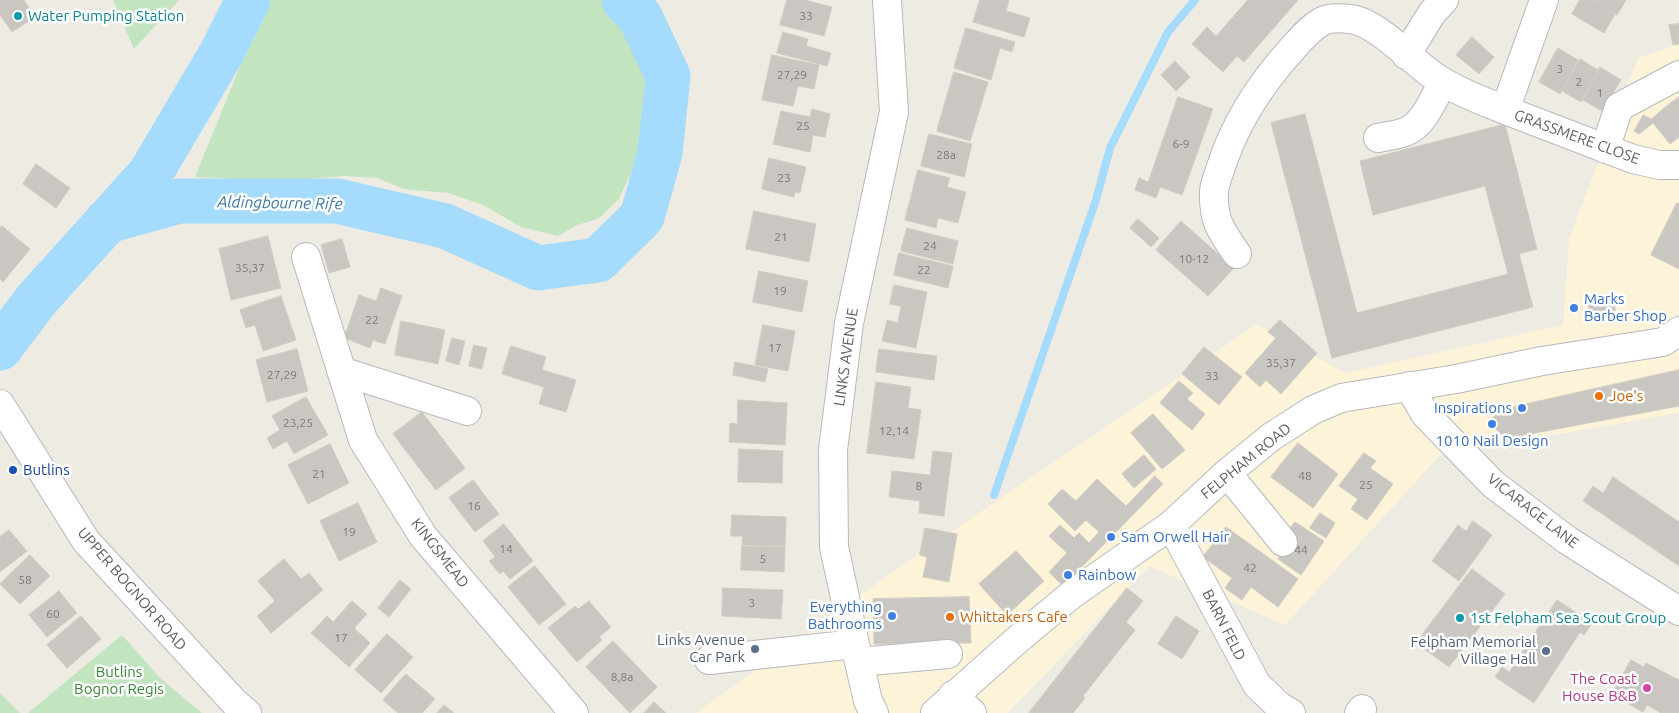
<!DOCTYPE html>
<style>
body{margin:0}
canvas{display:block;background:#eeebe3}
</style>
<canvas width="1679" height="713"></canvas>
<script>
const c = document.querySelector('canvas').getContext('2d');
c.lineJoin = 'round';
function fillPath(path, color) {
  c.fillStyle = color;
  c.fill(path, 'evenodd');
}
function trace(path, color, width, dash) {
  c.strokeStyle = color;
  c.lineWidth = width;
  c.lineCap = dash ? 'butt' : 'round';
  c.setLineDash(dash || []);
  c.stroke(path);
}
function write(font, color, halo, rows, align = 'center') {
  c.font = font + ' Ubuntu,sans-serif';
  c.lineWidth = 5;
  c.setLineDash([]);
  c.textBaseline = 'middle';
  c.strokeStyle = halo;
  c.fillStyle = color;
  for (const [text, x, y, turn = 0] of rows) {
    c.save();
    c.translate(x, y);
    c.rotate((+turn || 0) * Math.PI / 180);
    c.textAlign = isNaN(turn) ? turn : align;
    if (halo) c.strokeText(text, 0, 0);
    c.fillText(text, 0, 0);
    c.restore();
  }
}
fillPath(new Path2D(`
 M1679,44V413L1440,455L1285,625L1149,566L1008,713H696L904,564L1257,324L1345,373L1563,325L1569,239L1638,58Z`), '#fdf3d9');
fillPath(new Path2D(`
 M113,0H179L134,49Z
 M267,0H603L627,28L656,91L643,139L634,166L619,199L598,219L577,225L558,236L521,227L483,205L448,193L404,189L377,178L344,176L282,181L195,177Z
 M122,635L161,679L202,713H28Z
 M0,693L20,713H0Z`), '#c2e5c0');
trace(new Path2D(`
 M994,495L1096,200L1110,148L1168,32L1195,0`), '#a5dbfc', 8);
trace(new Path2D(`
 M107,221L179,201H337L445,226L538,268L598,260L642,217L660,153L668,76L640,17L624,0
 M0,348L37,299L150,174L221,54L248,0`), '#a5dbfc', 45);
const building = new Path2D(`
 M0,0H24L35,17L12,32L0,15Z
 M787,0H805L832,7L824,36L780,25Z
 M980,0H1009L1006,11L1030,18L1024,37L973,22Z
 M1248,0H1298L1244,62L1237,56L1223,72L1192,44L1207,27L1216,36Z
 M1580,0H1597L1601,3L1599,5L1615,14L1604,33L1572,14Z
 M1597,0H1626L1617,15L1599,5L1601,3Z
 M1679,24V44L1673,45L1669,25Z
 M966,28L1015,42L1012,52L1000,48L991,80L954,68Z
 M783,32L808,39L806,46L831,53L827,66L777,53Z
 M1472,37L1494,57L1479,74L1456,55Z
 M1558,48L1578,60L1560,94L1539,82Z
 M772,55L819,65L814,89L798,86L793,106L762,100Z
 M1580,59L1598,70L1581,102L1562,91Z
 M1175,61L1190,77L1176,91L1161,75Z
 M1600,67L1621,80L1602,111L1583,100Z
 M954,72L988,82L970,141L937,131Z
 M1178,97L1213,109L1182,195L1160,187L1156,198L1135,190L1139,178L1148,182Z
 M1679,97V121L1667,106Z
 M1667,106L1679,121V137L1670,144L1653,123L1639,134L1634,131L1643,115L1651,119Z
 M812,109L830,114L825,137L813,135L810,152L773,144L781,111L810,117Z
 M1305,114L1357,313L1508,274L1485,186L1373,215L1360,161L1505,124L1537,249L1519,254L1533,307L1332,358L1271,123Z
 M929,134L972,144L964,177L921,166Z
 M769,158L806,167L800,193L795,192L794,197L762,189Z
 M36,164L70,188L56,208L23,184Z
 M918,170L950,178L947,187L966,192L958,223L938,218L936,228L905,220Z
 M1677,203L1679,204V269L1651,255Z
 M754,211L816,224L809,262L746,249Z
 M1138,219L1159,238L1151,247L1130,228Z
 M1181,221L1234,268L1208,296L1156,250Z
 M2,226L30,249L3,282L0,279V228Z
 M907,228L958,241L953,264L901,251Z
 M268,236L281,288L231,300L219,249Z
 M342,239L350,267L329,273L321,245Z
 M899,253L953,266L948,288L894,275Z
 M759,271L808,281L802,312L753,302Z
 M894,285L927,292L916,348L882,341L887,320L898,323L901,306L890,304Z
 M381,288L402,296L385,344L373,340L370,348L344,338L359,295L376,301Z
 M281,296L296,340L263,351L255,325L246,328L240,310Z
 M1589,304L1601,306L1599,320L1588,319Z
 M1601,306H1615V321L1599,320Z
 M1280,320L1317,353L1281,394L1266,380L1260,387L1245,373L1276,338L1268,332Z
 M401,321L445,330L438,364L395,355Z
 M763,325L795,331L788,371L755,365Z
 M452,338L465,341L459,365L446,361Z
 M474,345L487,348L482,369L469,366Z
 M511,346L546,357L542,370L576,380L566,412L539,404L544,387L502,374Z
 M1204,347L1242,377L1219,405L1182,374Z
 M297,349L308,391L267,402L256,360Z
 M879,349L937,356L934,380L876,372Z
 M735,362L768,369L765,382L733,375Z
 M1679,370V406L1519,436L1509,442L1491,424L1495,414L1508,408Z
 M1179,381L1193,393L1187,399L1205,414L1192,430L1160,403Z
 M876,382L911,387L908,408L921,410L914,459L867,453Z
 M306,397L328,435L294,454L287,441L273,449L267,438L280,430L272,416Z
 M738,400L787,403L785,445L729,442L730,423L737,424Z
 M422,412L465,468L436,490L393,434Z
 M1153,414L1185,450L1162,469L1131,433Z
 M1298,443L1338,474L1313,508L1271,477Z
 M330,444L349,483L308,504L288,465Z
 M739,449L783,451L782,483L738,482Z
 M933,451L952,453L944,516L919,513L920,501L889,497L892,471L930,475Z
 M1364,453L1376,461L1370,468L1393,484L1367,520L1351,509L1358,499L1339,486Z
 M1144,455L1156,469L1134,488L1122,474Z
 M1155,476L1163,484L1063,586L1049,572L1067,553L1049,536L1060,525L1074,538L1079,533L1089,543L1099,532L1086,520L1075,531L1048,504L1062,489L1076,501L1097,479L1126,506Z
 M1613,477L1679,522V566L1583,501L1593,486L1603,493Z
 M473,480L499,514L475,532L449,498Z
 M358,503L377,542L339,561L320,521Z
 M1320,513L1335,523L1326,538L1310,528Z
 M732,515L786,517L785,546L742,545L743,536H731Z
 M1473,521L1492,535L1459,581L1432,561L1458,525L1466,531Z
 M1295,522L1324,541L1301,575L1278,559L1290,541L1284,537Z
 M504,524L533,561L510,579L503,571L500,574L489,561L495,557L483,541Z
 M1226,527L1298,579L1278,607L1251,587L1242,600L1225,588L1232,578L1203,557Z
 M925,528L957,534L949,582L923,577L927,557L920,555Z
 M9,530L27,551L0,572V537Z
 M742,546L785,547L784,572L741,570Z
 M1016,551L1044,581L1007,615L979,584Z
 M30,555L50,576L20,604L0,584Z
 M284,559L301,579L309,573L323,590L271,633L257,616L275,601L258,581Z
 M535,566L566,604L539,625L508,587Z
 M1472,569L1505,594L1449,667L1416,643Z
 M400,580L411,589L389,617L378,608Z
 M723,588L783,590L781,619L722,616Z
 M1127,588L1143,601L1126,622L1135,630L1083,696L1085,698L1073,713H1029Z
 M59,591L77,613L47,637L29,615Z
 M969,597L971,643L874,644L873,599Z
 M1557,600L1592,623L1584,635L1580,632L1534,703L1495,677L1502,667L1509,672Z
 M352,601L367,614L354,628L370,643L349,667L311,633L327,616L333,622Z
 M589,601L611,627L599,637L602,640L577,662L548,628L575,606L578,609Z
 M81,616L101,639L67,668L47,645Z
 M1176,616L1199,631L1182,659L1158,644Z
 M387,634L413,657L381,693L355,670Z
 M613,641L657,687L630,713L586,667Z
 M1631,660L1644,667L1646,663L1679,680V713H1661L1647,705L1643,712L1612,695Z
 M406,674L435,699L422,713H398L383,700Z
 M654,702L666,713H644Z
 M444,705L454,713H437Z`);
fillPath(building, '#cac7c2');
trace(building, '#d2ccc2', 1);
const minor = new Path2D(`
 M1544,0L1505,110L1633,159L1659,165H1679
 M1406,55L1432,13L1444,0
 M1378,138C1387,136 1397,135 1405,132C1424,125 1433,99 1443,82
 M1605,149L1619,107L1679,75
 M1237,254C1221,231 1213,221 1214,192C1214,186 1217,179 1219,173C1233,126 1260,84 1293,48C1301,39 1310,28 1321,22C1329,17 1341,18 1350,19C1379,22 1414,65 1440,80C1460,93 1483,101 1505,110
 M306,257L363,440L423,536L574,713
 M341,371L467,411
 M1409,386L1425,414L1493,484L1567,540L1679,611
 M0,404L86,541L235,703L247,713
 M1227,473L1283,542
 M1171,525L1257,685L1279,706L1291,713
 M709,660L855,644
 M859,662L948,654
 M953,695L972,713
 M874,713L868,701L859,662L834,547L833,450L849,323L894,112L887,0
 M935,713L1017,640L1071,595L1171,525L1227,473L1271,437L1313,410L1341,398L1456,379L1542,361L1663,342L1679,331
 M1359,713L1362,709`);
trace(minor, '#b6b9bd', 30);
trace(minor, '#fff', 28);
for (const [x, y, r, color] of [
 [18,16,5,"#0f9aa8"],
 [1574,308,5,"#3f7fe0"],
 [1599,396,5,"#e8710a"],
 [1522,408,5,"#3f7fe0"],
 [1492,424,5,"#3f7fe0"],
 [13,470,5,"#1a4fb4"],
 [1111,537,5,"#3f7fe0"],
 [1068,575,5,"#3f7fe0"],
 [892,616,5,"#3f7fe0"],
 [950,617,5,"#e8710a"],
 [1460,618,5,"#0f9aa8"],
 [755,649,5,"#5c6f8a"],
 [1546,651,5,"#5c6f8a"],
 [1647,688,5,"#d1479c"]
]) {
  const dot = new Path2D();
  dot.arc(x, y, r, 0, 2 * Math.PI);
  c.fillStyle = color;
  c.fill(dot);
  trace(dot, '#fff', 2);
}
write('12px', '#77797b', null, [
 ["33",806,16],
 ["3",1560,69],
 ["27,29",792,75],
 ["2",1579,82],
 ["1",1600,93],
 ["25",803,126],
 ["6-9",1181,144],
 ["28a",946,155],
 ["23",784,178],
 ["21",781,237],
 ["24",930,246],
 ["10-12",1194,259],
 ["35,37",250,268],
 ["22",924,270],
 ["19",780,291],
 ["22",372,320],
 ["17",775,348],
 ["35,37",1281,363],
 ["27,29",282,375],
 ["33",1212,376],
 ["23,25",298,423],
 ["12,14",894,431],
 ["21",319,474],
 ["48",1305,476],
 ["25",1366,485],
 ["8",919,486],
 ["16",474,506],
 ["19",349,532],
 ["14",506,549],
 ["44",1301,550],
 ["5",763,559],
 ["42",1250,568],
 ["58",25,580],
 ["3",752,603],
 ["60",53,614],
 ["17",341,638],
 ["8,8a",622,677]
]);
write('15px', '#0d838f', '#fff', [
 ["Water Pumping Station",28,16],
 ["1st Felpham Sea Scout Group",1470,618]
], 'left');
write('15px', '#5b5f63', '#fff', [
 ["GRASSMERE CLOSE",1577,137,20],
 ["LINKS AVENUE",846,357,-82],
 ["FELPHAM ROAD",1246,461,-39],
 ["VICARAGE LANE",1533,511,38],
 ["KINGSMEAD",440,553,52],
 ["UPPER BOGNOR ROAD",132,589,49],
 ["BARN FELD",1224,625,63]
]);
write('15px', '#366cbe', '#fff', [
 ["Marks",1584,299],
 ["Barber Shop",1584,316],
 ["Inspirations",1512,408,"right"],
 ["1010 Nail Design",1492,441,"center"],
 ["Sam Orwell Hair",1121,537],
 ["Rainbow",1078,575],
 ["Everything",882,607,"right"],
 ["Bathrooms",882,624,"right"]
], 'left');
write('15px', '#c56008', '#fff', [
 ["Joe's",1609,396],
 ["Whittakers Cafe",960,617]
], 'left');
write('15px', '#164399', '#fff', [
 ["Butlins",23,470]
], 'left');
write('15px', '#4e5e75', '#fff', [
 ["Links Avenue",745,640],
 ["Car Park",745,657],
 ["Felpham Memorial",1536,642],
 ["Village Hall",1536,659]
], 'right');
write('15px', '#398638', '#fff', [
 ["Butlins",119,672],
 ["Bognor Regis",119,689]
]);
write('15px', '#b23c85', '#fff', [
 ["The Coast",1637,679],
 ["House B&B",1637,696]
], 'right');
write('italic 16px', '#3f76a5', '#fff', [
 ["Aldingbourne Rife",280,203,1]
]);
</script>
